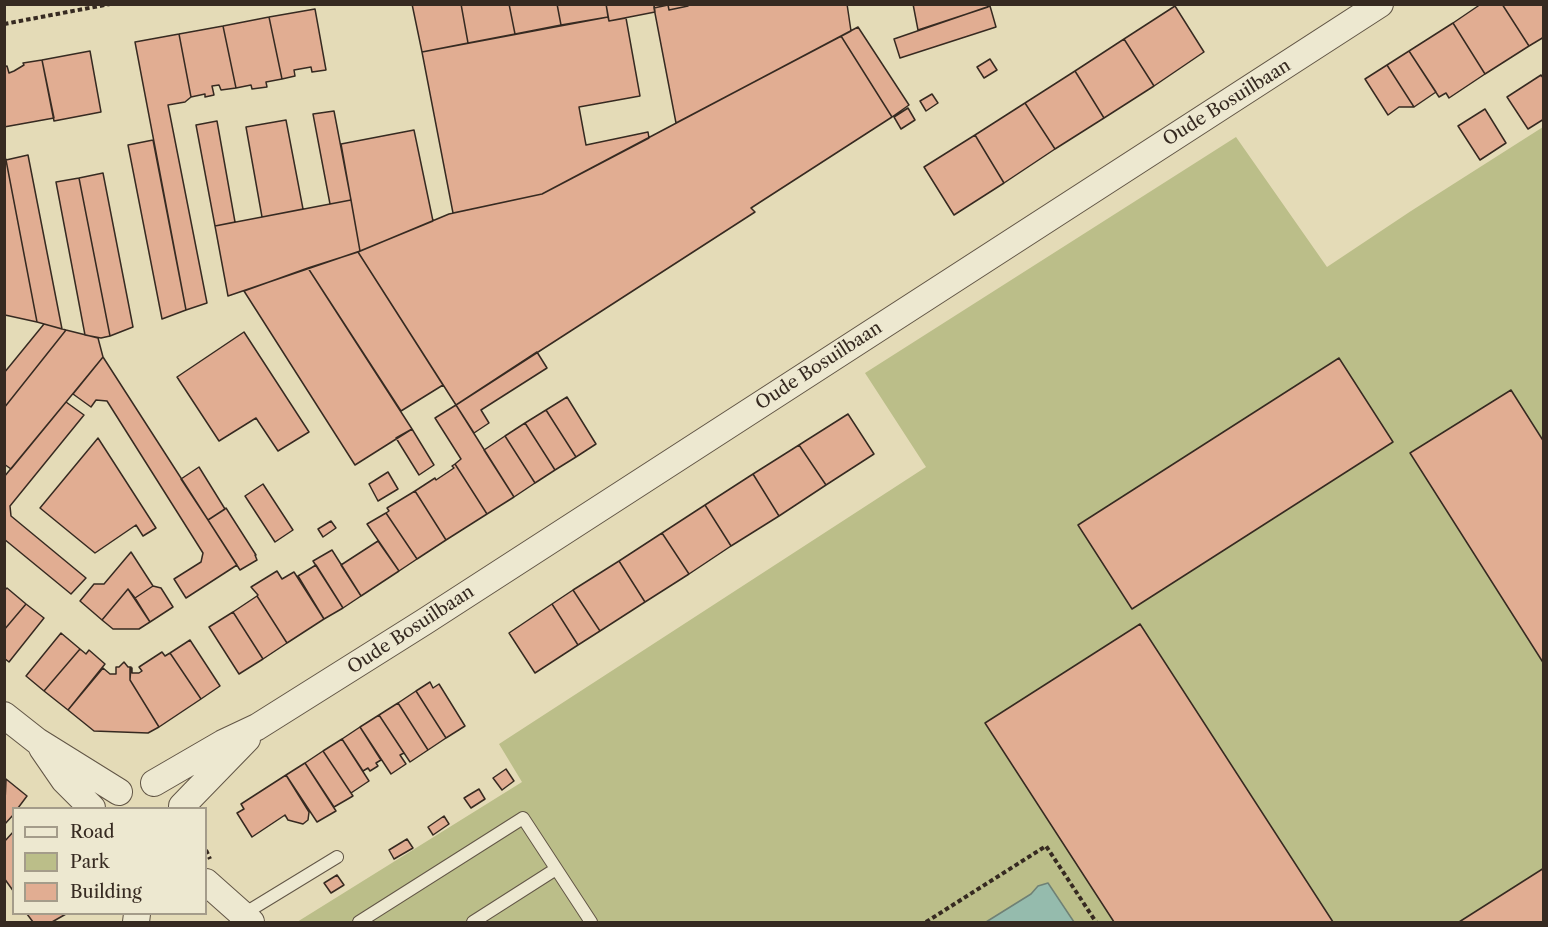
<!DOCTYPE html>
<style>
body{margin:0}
#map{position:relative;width:1548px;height:927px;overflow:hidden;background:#e4dbb7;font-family:"Libre Caslon Text",serif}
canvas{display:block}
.frame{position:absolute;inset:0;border:6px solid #362a21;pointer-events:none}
.legend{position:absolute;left:12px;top:807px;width:195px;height:108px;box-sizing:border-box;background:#ede8d0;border:2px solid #a49c8a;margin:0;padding:8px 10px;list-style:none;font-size:18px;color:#362a21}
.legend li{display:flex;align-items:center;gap:12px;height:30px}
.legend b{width:30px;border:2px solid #a49c8a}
</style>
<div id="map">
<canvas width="1548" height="927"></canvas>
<div class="frame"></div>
<ul class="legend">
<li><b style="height:8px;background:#ede8d0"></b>Road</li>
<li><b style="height:16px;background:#bbbe89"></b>Park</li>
<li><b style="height:16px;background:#e1ad92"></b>Building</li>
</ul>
</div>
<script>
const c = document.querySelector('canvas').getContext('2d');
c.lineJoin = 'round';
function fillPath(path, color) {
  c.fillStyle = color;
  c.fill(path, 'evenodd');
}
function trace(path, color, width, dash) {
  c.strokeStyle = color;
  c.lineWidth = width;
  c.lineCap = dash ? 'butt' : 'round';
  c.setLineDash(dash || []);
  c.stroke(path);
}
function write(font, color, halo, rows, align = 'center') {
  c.font = font + ' "Libre Caslon Text",serif';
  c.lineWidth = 4.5;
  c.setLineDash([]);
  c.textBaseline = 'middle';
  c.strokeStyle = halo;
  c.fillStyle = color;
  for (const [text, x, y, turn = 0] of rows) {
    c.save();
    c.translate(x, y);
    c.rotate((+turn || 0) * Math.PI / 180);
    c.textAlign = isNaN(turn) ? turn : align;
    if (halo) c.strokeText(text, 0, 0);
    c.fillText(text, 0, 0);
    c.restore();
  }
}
fillPath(new Path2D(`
 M1543,127V922H297L522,782L499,744L926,467L865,373L1236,137L1327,267L1411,211Z`), '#bbbe89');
const water = new Path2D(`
 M1048,883L1074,922H986L1031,894L1038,886Z`);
fillPath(water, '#95bbad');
trace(water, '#6f8175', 1.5);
const building = new Path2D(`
 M412,4H461L468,43L422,52Z
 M461,4H509L515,34L468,43Z
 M509,4H557L561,25L515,34Z
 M557,4H606L608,17L561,25Z
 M606,4H654L655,12L609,21Z
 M654,4H688V6L669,10L668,5L654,8Z
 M688,4H847L851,31L676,123L654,8L668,5L669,10L688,6Z
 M913,4H987L988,7L918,30Z
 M1481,4H1502L1529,46L1485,74L1453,23Z
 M1502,4H1544V37L1529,46Z
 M990,6L996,27L900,58L894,39Z
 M1175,6L1204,52L1154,86L1124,39Z
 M315,9L326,70L312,72L311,67L294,70L295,76L282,79L269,17Z
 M269,17L282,79L266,82L267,87L252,89L251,85L236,88L223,26Z
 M608,17L609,21L626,18L640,96L579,107L586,145L648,132L649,138L542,194L453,213L422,52Z
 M1453,23L1485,74L1449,98L1446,93L1439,97L1409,51Z
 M223,26L236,88L221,90L219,85L212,86L214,95L205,97V94L191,97L179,34Z
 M858,27L909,105L892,117L841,36Z
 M179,34L191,97L185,102L168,105L207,303L186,310L135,42Z
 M841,36L892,117L751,208L755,212L456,405L358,252L449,214L542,194Z
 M1124,39L1154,86L1104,118L1075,71Z
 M90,51L101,112L54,121L42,60Z
 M1409,51L1436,92L1414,107L1387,65Z
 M990,59L997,70L984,78L977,67Z
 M42,60L54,118L4,127V67L7,66L9,73L14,71L24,65L23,63Z
 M1387,65L1414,107H1399L1388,115L1365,79Z
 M1075,71L1104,118L1055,149L1025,103Z
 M1541,75L1544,79V119L1528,129L1507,97Z
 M932,94L938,103L926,111L920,101Z
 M1025,103L1055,149L1004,183L975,135Z
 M908,108L915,120L901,129L894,117Z
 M1485,109L1506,143L1480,160L1458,126Z
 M334,111L351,200L330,204L313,114Z
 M286,120L303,209L262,217L246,127Z
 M217,121L235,222L215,226L196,125Z
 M414,130L433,221L360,251L341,144Z
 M975,135L1004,183L954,215L924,167Z
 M153,140L186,310L162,319L128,145Z
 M4,154L6,160L37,322L5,315L4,311Z
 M28,155L62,329L37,322L6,160Z
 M103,173L133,327L110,336L79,178Z
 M79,178L110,336L101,338L85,335L56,182Z
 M351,200L360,251L228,296L215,226Z
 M358,252L443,385L401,411L308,268Z
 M308,268L412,429L355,465L244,291Z
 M44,324L66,330L4,408V373Z
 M66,330L98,338L103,357L11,469L4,464V408Z
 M244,332L309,432L278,451L256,418L219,441L177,377Z
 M537,352L547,368L481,410L489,423L474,433L456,405Z
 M103,357L237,565L186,598L174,579L201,562L203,553L107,401L96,400L91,407L73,394Z
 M1339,358L1393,442L1132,609L1078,525Z
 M1511,390L1544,442V664L1410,453Z
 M567,397L596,444L576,457L546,410Z
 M66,402L84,415L10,506L11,516L86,578L71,594L4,539V477Z
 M456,405L514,497L487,514L455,464L461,459L435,418Z
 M546,410L576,457L555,470L525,423Z
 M848,414L874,454L826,485L799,445Z
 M525,423L555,470L535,483L505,436Z
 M412,429L434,465L419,475L396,438Z
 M505,436L535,483L514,497L484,450Z
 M98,438L156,528L143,536L136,525L95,553L40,508Z
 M799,445L826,485L779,516L753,474Z
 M455,464L487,514L446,540L415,491L435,478L436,480L454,468L452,466Z
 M199,467L225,509L208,520L181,479Z
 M388,472L398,489L378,501L369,484Z
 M753,474L779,516L731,546L705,505Z
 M263,484L293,530L275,542L245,496Z
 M415,491L446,540L417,559L386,513L389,511L387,508Z
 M705,505L731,546L689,574L662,533Z
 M226,508L256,555H255L257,560L240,570L208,520Z
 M386,513L417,559L399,571L367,524Z
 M331,521L336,528L323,537L318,529Z
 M662,533L689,574L645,602L619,561Z
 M378,541L399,571L361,596L341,565Z
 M332,550L361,596L343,608L313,561Z
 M131,552L153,586L135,598L128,589L102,620L80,601L94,584H104Z
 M619,561L645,602L600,631L573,590Z
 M316,565L343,608L324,619L298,576Z
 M277,571L282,579L294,572L324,619L287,643L257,596L258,595L251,587Z
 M153,586L161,588L173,607L150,622L135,598Z
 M7,588L26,604L4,630V591Z
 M128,589L150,622L139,629H113L102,620Z
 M573,590L600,631L578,645L552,604Z
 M257,596L287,643L263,659L233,612Z
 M26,604L44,618L9,662L4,658V630Z
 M552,604L578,645L535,673L509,633Z
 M233,612L263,659L239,674L209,627Z
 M1140,624L1333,922H1114L985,723Z
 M61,633L80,649L44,691L26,676Z
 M190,640L220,686L201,699L170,653Z
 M80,649L86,654L89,650L105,664L68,710L44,691Z
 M162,652L165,656L170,653L201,699L159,727L130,680V668H132V673H139L142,671L139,667Z
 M124,662L128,667H131L130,680L159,727L148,733L94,731L68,710L103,668L110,674H116V667H119Z
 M430,682L433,688L439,684L465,726L446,738L416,691Z
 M416,691L446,738L428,750L398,703Z
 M398,703L428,750L410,762L379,715Z
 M379,715L404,753L400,755L406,764L391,774L360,727Z
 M360,727L381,760L376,763L378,766L370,771L368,768L363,771L342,739Z
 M342,739L369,781L351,793L323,751Z
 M323,751L353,796L334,807L305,763Z
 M305,763L336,811L317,822L286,775Z
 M506,769L514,781L502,790L493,778Z
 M286,775L309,812L308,820L303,824L288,820L285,815L252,837L237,813L244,809L241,804Z
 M6,779L27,796L18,808H14V814L4,825Z
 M479,789L485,799L471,808L464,798Z
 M444,816L449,824L433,835L428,827Z
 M14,831V892L4,878V842Z
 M407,839L413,848L394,859L389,850Z
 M1544,868V922H1459Z
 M337,875L344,885L331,893L324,883Z
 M27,914H66L52,922H33Z`);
fillPath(building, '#e1ad92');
trace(building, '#362a21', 1.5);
const service = new Path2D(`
 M242,915L337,857
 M359,922L523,818L591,922
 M473,922L556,869`);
const minor = new Path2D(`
 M4,715L37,741L119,792
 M42,748L64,780L92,808
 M154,783L223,743L257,727L424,622L1380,4
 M182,806L247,739
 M206,882L251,922
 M136,922L137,914`);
trace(service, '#625646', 14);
trace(minor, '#625646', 28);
trace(new Path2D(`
 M4,24L110,4
 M206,850L210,859
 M926,922L1046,846L1096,922`), '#362a21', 4, [4.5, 3]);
trace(service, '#ede8d0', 12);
trace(minor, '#ede8d0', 26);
write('18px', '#362a21', '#ede8d0', [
 ["Oude Bosuilbaan",1227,103,-32],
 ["Oude Bosuilbaan",819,366,-33],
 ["Oude Bosuilbaan",411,630,-33]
]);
</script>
